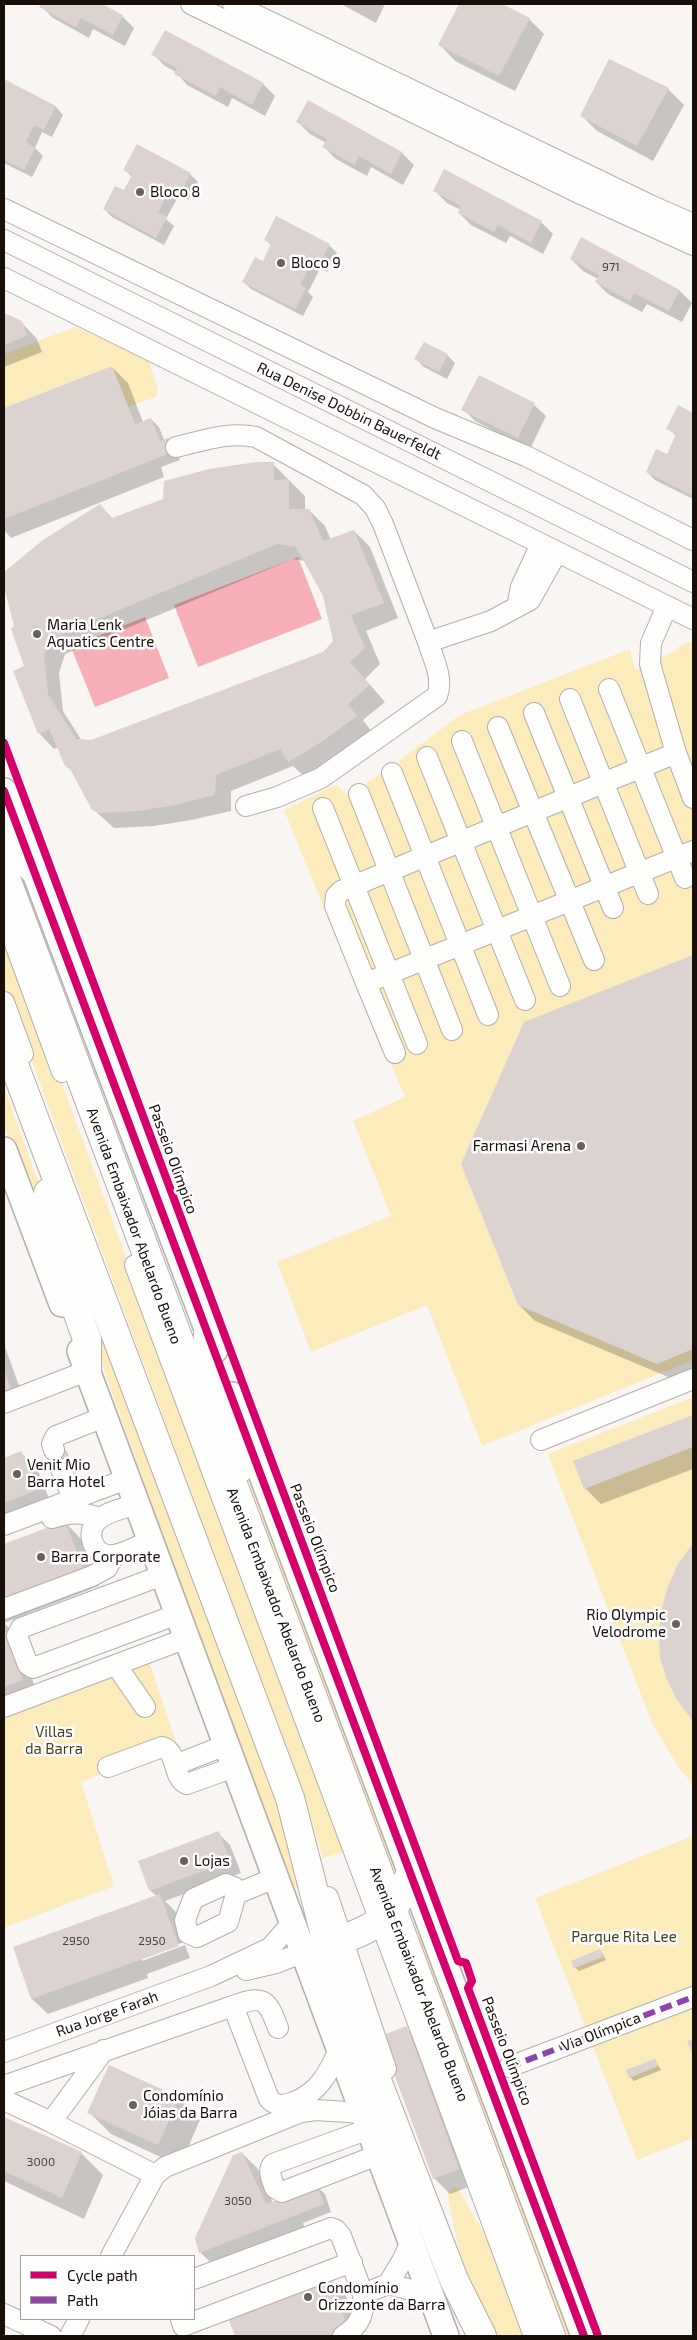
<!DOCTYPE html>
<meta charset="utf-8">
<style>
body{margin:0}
#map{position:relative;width:697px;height:2340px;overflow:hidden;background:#f9f5f3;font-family:"Exo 2",sans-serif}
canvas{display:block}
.frame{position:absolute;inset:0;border:5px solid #190f09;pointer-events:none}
.legend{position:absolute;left:20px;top:2255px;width:175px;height:65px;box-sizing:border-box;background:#fff;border:1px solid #a39f9d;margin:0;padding:6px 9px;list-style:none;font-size:15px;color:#190f09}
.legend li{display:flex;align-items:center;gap:10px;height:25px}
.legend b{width:25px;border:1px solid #a39f9d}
</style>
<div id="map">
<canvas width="697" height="2340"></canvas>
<div class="frame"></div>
<ul class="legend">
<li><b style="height:6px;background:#d6006c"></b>Cycle path</li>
<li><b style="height:6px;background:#8e44ad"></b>Path</li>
</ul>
</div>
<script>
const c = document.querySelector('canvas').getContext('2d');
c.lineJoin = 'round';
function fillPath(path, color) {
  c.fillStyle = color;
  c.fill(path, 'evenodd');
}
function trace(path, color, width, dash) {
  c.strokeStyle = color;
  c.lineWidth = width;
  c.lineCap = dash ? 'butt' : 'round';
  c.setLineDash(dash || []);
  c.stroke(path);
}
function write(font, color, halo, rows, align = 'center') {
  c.font = font + ' "Exo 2",sans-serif';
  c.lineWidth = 5;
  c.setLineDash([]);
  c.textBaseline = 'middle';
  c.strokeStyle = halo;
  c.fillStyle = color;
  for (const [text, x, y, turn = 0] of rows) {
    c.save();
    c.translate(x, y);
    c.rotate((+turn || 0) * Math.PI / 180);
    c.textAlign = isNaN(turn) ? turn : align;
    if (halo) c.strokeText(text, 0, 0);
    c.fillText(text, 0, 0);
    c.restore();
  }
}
fillPath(new Path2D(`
 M75,327L149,360L158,390L156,397L128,407L112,366L4,408V354Z
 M693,641V1360L482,1446L427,1305L311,1352L277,1262L391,1216L353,1121L405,1097L386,1052L383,1053L284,810L336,785L348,795L392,766L460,715L630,649L635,670L673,652L682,644Z
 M4,928L347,1851L323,1858L308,1809L4,986Z
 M4,1087L42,1193L52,1256L4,1125Z
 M65,1230L287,1829L299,1887L291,1891L186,1613L148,1494L76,1291Z
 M693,1397V1784L681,1771L652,1723L548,1454Z
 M246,1464L395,1864L394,1880L355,1795L300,1626L246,1474Z
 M147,1655L177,1745L81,1782L114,1886L4,1928V1705Z
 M693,1836V2138L637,2160L535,1898Z
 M423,1935L571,2336H565L498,2160L409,1940Z
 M454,2187L458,2188L496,2254L527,2336H498L462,2263L447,2193Z`), '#fcebbb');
fillPath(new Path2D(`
 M298,557L322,619L198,667L174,605Z
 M145,617L169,678L95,707L71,647Z`), '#f7b0b8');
fillPath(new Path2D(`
 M42,4H99L122,16L134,28L125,46L93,29L89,38L53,18L41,6Z
 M341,4H385L376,23Z
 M460,4H500L529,19L544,34L515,91L455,61L440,45Z
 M153,54L263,84L275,96L265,116L232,98L228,107L187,85L176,72L165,66Z
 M4,80L56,107L63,115L52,137L42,132L35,148L43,156L32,177L4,163Z
 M668,89L684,105L653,161L597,131L581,115Z
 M308,102L402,153L414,165L403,185L371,167L367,176L336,159L324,147L326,143L310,134L298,122Z
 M125,170L190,174L198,182L188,200L179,195L166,219L174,226L164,245L112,217L104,209L124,192L132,177Z
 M435,191L541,222L553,234L543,254L510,236L506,243L471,225L459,213L461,210L447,203Z
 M582,239L680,291L692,303L682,322L647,304L642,312L608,294L596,282L598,279L583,271L571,259Z
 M266,240L329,245L337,253L327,272L320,269L308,292L313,297L303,316L251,289L244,282L263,263L272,246Z
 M4,314L21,322L37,339L42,352L4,367Z
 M447,355L455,363L447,379L424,367L416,359Z
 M112,367L128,383L143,422L151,419L159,427L164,440L175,447L180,460L161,467L164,477L11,538L4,530V409Z
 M479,376L534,405L546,416L530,449L475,421L463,409Z
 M678,407L693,415V499L655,480L647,472L668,455L676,436L668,428Z
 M273,464L305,496V510H309L325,526L331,540L354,531L370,547L398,618L366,631L380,664L365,679L385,702L363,720L372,732L305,777L293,766L231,791V811L191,820L154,826L114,828L93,809L74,773L66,766L58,747L54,749L39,733L26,667L4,582V575L44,541L100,506L113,519L164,500L165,482L235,465ZM293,559L305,561L324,596L334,641L323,653L92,741H82L63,711L59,673L65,654Z
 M693,957V1371L673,1379L535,1321L519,1305L524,1023Z
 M4,1344L26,1405L4,1413Z
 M693,1416V1469L601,1504L585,1488L575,1461Z
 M64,1448L67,1452L74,1469L57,1476Z
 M21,1453L37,1468L52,1506L4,1525V1459Z
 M65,1522L80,1538L99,1586L4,1623L16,1635L38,1695L4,1709V1545Z
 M693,1545V1720L679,1567Z
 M218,1833L230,1845L241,1873L165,1901L175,1911L184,1935V1942L142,1958V1961L185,1945L190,1958L147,1974L148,1978L48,2014L32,1999L14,1947L156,1896L150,1890Z
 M600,1950L606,1960L579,1971L575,1967Z
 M406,2028L422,2043L474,2185L450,2194L434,2178Z
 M655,2060L661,2070L634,2081L630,2077Z
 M178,2098L200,2120L180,2166L111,2134L89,2112Z
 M4,2118L81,2153L103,2175L84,2219L4,2181Z
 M242,2153L258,2169L273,2203L317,2187L325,2194L331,2212L303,2223L306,2232L216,2268L200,2252Z
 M330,2280L346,2296L360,2336H236L229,2315Z`), '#0003');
fillPath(new Path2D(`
 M41,4H102L123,15L113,35L81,18L76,27L39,7Z
 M459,4H502L530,18L499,76L438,45Z
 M165,30L264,83L252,105L220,87L216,96L174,74L177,68L151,55Z
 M609,59L669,88L637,146L580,116Z
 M4,79L56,106L44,130L34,125L26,142L35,148L24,170L4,160Z
 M308,100L402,152L391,174L359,156L355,165L322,147L327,139L296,122Z
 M137,144L191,173L180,193L171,188L158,212L167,217L156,238L103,209L115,186L124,190L132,175L123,170Z
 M444,169L542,221L531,243L498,225L494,232L458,213L461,206L433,191Z
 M276,216L330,244L319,265L312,262L300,285L306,288L295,309L242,282L255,257L263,261L271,244L264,240Z
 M581,237L680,290L669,311L634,293L630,301L595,282L599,275L570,259Z
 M4,313L22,321L27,336L4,345Z
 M424,342L448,354L439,372L414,359Z
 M112,366L135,424L151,418L160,441L168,438L173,452L4,519V408Z
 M479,375L535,403L518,438L461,410Z
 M678,405L693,413V496L646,472L656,449L667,454L676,434L666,429Z
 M257,462H274V480L289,479V509H309L323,541L354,530L384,603L351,615L365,648L350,662L370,685L348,704L357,716L323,741L288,762L280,749L216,775L215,795L175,805L138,811L98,813L92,810L69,767L65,766L49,729L38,734L13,671L24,666L11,629L14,626L4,587V572L43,540L100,504L112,518L163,499L164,481L209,469ZM277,544L296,547L323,596L333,641L323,652L91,740L76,739L48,694L44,656L50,639Z
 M693,955V1349L657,1364L518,1305L461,1164L524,1022Z
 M4,1369L11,1389L4,1392Z
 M693,1415V1447L584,1489L573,1461Z
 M64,1447L71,1466L52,1473L45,1454Z
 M21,1451L37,1490L4,1503V1458Z
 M65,1521L84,1571L4,1601V1544Z
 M693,1543V1721L677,1700L667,1680L660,1658L659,1635L661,1612L667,1589L677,1566Z
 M4,1627L23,1680L4,1687Z
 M219,1831L230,1861L149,1891L138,1861Z
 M160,1894L179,1946L31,1999L13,1947Z
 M600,1949L603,1957L574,1968L571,1961Z
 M407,2026L459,2169L433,2179L380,2036Z
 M693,2039V2055L687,2041Z
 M655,2059L658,2066L629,2078L626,2070Z
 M109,2065L179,2097L158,2145L87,2113Z
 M4,2117L82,2152L62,2198L4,2171Z
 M242,2152L266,2204L317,2185L324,2204L199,2253L195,2238L233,2155Z
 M330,2279L348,2329L326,2336H235L227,2315Z`), '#dcd3d1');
const minor = new Path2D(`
 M191,4L583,195L693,245
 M233,4L652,206L693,224
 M4,209L435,418L526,456L693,540
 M4,240L693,582
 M4,278L693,619
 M176,447C203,441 229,431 256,437L363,495L375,508L383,524L428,642
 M667,606L651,643L650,664L676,753L693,798
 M517,607L521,587L541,544
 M609,689L685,878
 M570,699L648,894
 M534,713L613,908
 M498,727L594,960
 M462,741L560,986
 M676,753L341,891L336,896L335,906L366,983L693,851
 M427,757L525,1000
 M392,773L488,1015
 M359,794L452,1030
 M246,806L277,797L321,778L437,696C444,678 433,659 428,642L491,621L530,600L557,552
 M323,808L417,1044
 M4,914L62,1072
 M366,983L395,1053
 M4,1002L23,1054
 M135,1265L423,2036L534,2336
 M4,1403L87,1371
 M541,1440L693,1379
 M54,1450L52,1444L56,1436L104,1417
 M61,1469L73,1499
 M136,1504C125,1508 110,1511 100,1518C83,1531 93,1558 114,1555C126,1553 140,1545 151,1540
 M52,1518C70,1512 82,1512 100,1518
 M4,1525L127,1479
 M163,1575L21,1628L17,1636L28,1665L33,1668L178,1614
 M4,1609L92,1576L107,1568L114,1555
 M116,1665L145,1707
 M4,1707L187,1638
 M175,1765L226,1745
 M108,1767L162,1747C178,1750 172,1779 187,1784L234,1767
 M226,1884L234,1887L236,1894L228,1922L197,1937L188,1933L185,1920L193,1899Z
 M236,1894L275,1878
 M328,1897L386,2069
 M246,1970L276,1963L304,1952
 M233,2006C263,1995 267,1998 278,2028
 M4,2052L211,1976L270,1948L292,1923
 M509,2067L693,1997
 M4,2086L233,2006L269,2099C277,2107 283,2106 294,2102C319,2092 328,2074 339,2050
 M4,2100L51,2122L104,2050
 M51,2122L155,2175
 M369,2129L273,2164C267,2171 272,2180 275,2188L282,2192L378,2155
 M111,2256L155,2175L165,2167L301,2112L316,2110L363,2113
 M194,2279L331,2228L336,2230L341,2236L363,2294L388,2284L431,2295
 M388,2284L402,2261L411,2242
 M4,2314L51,2336
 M181,2319L183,2326L352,2262
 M70,2336L79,2319
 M343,2336C360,2326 365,2313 363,2294`);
const major = new Path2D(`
 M4,791L215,1350
 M4,1150L62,1304
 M80,1351L446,2336
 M232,1395L584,2336`);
const highway = new Path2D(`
 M4,824L15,851L33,869
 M4,873C182,1362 372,1847 551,2336
 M4,1038L290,1798L327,1943L346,2000L454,2280L482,2336
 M48,1193L66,1281L87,1339V1371
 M208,1331L207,1364L230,1429L240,1468
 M304,1952C331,1942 371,1934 391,1911C401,1900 404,1885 411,1873`);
trace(minor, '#b5aeaa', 22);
trace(major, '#b5aeaa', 28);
trace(highway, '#b5aeaa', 30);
trace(minor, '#fefefd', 20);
trace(major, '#fefefd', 25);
trace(highway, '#fefefd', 28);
trace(new Path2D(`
 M509,2067L693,1997`), '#8e44ad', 6, [12, 6]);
trace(new Path2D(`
 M4,743L458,1961L466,1963L472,1981L468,1988L598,2336
 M4,791L584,2336`), '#d6006c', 8);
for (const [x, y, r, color] of [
 [140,192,5,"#67605b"],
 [281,263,5,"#67605b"],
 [37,634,5,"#67605b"],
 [581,1146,5,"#67605b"],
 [17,1474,5,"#67605b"],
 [41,1557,5,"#67605b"],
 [676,1624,5,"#67605b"],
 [184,1861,5,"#67605b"],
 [133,2105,5,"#67605b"],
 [308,2297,5,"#67605b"]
]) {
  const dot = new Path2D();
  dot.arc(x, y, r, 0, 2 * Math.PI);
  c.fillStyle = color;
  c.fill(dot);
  trace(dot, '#fff', 2);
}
write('12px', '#4a403b', null, [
 ["971",611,267],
 ["2950",76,1941],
 ["2950",152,1941],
 ["3000",41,2162],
 ["3050",238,2201]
]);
write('15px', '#190f09', '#fff', [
 ["Bloco 8",150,192],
 ["Bloco 9",291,263],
 ["Maria Lenk",47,625],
 ["Aquatics Centre",47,642],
 ["Farmasi Arena",571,1146,"right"],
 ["Venit Mio",27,1465],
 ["Barra Hotel",27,1482],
 ["Barra Corporate",51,1557],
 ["Rio Olympic",666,1615,"right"],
 ["Velodrome",666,1632,"right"],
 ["Lojas",194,1861],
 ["Condomínio",143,2096],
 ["Jóias da Barra",143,2113],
 ["Condomínio",318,2288],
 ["Orizzonte da Barra",318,2305]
], 'left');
write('15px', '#190f09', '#fff', [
 ["Rua Denise Dobbin Bauerfeldt",349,411,26],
 ["Passeio Olímpico",173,1159,70],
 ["Avenida Embaixador Abelardo Bueno",134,1226,70],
 ["Passeio Olímpico",315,1538,69],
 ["Avenida Embaixador Abelardo Bueno",276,1605,69],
 ["Avenida Embaixador Abelardo Bueno",419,1984,69],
 ["Rua Jorge Farah",107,2014,-20],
 ["Via Olímpica",601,2032,-21],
 ["Passeio Olímpico",507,2051,69]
]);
write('15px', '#4a3f16', '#fff', [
 ["Villas",54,1732],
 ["da Barra",54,1749],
 ["Parque Rita Lee",624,1937]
]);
</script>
